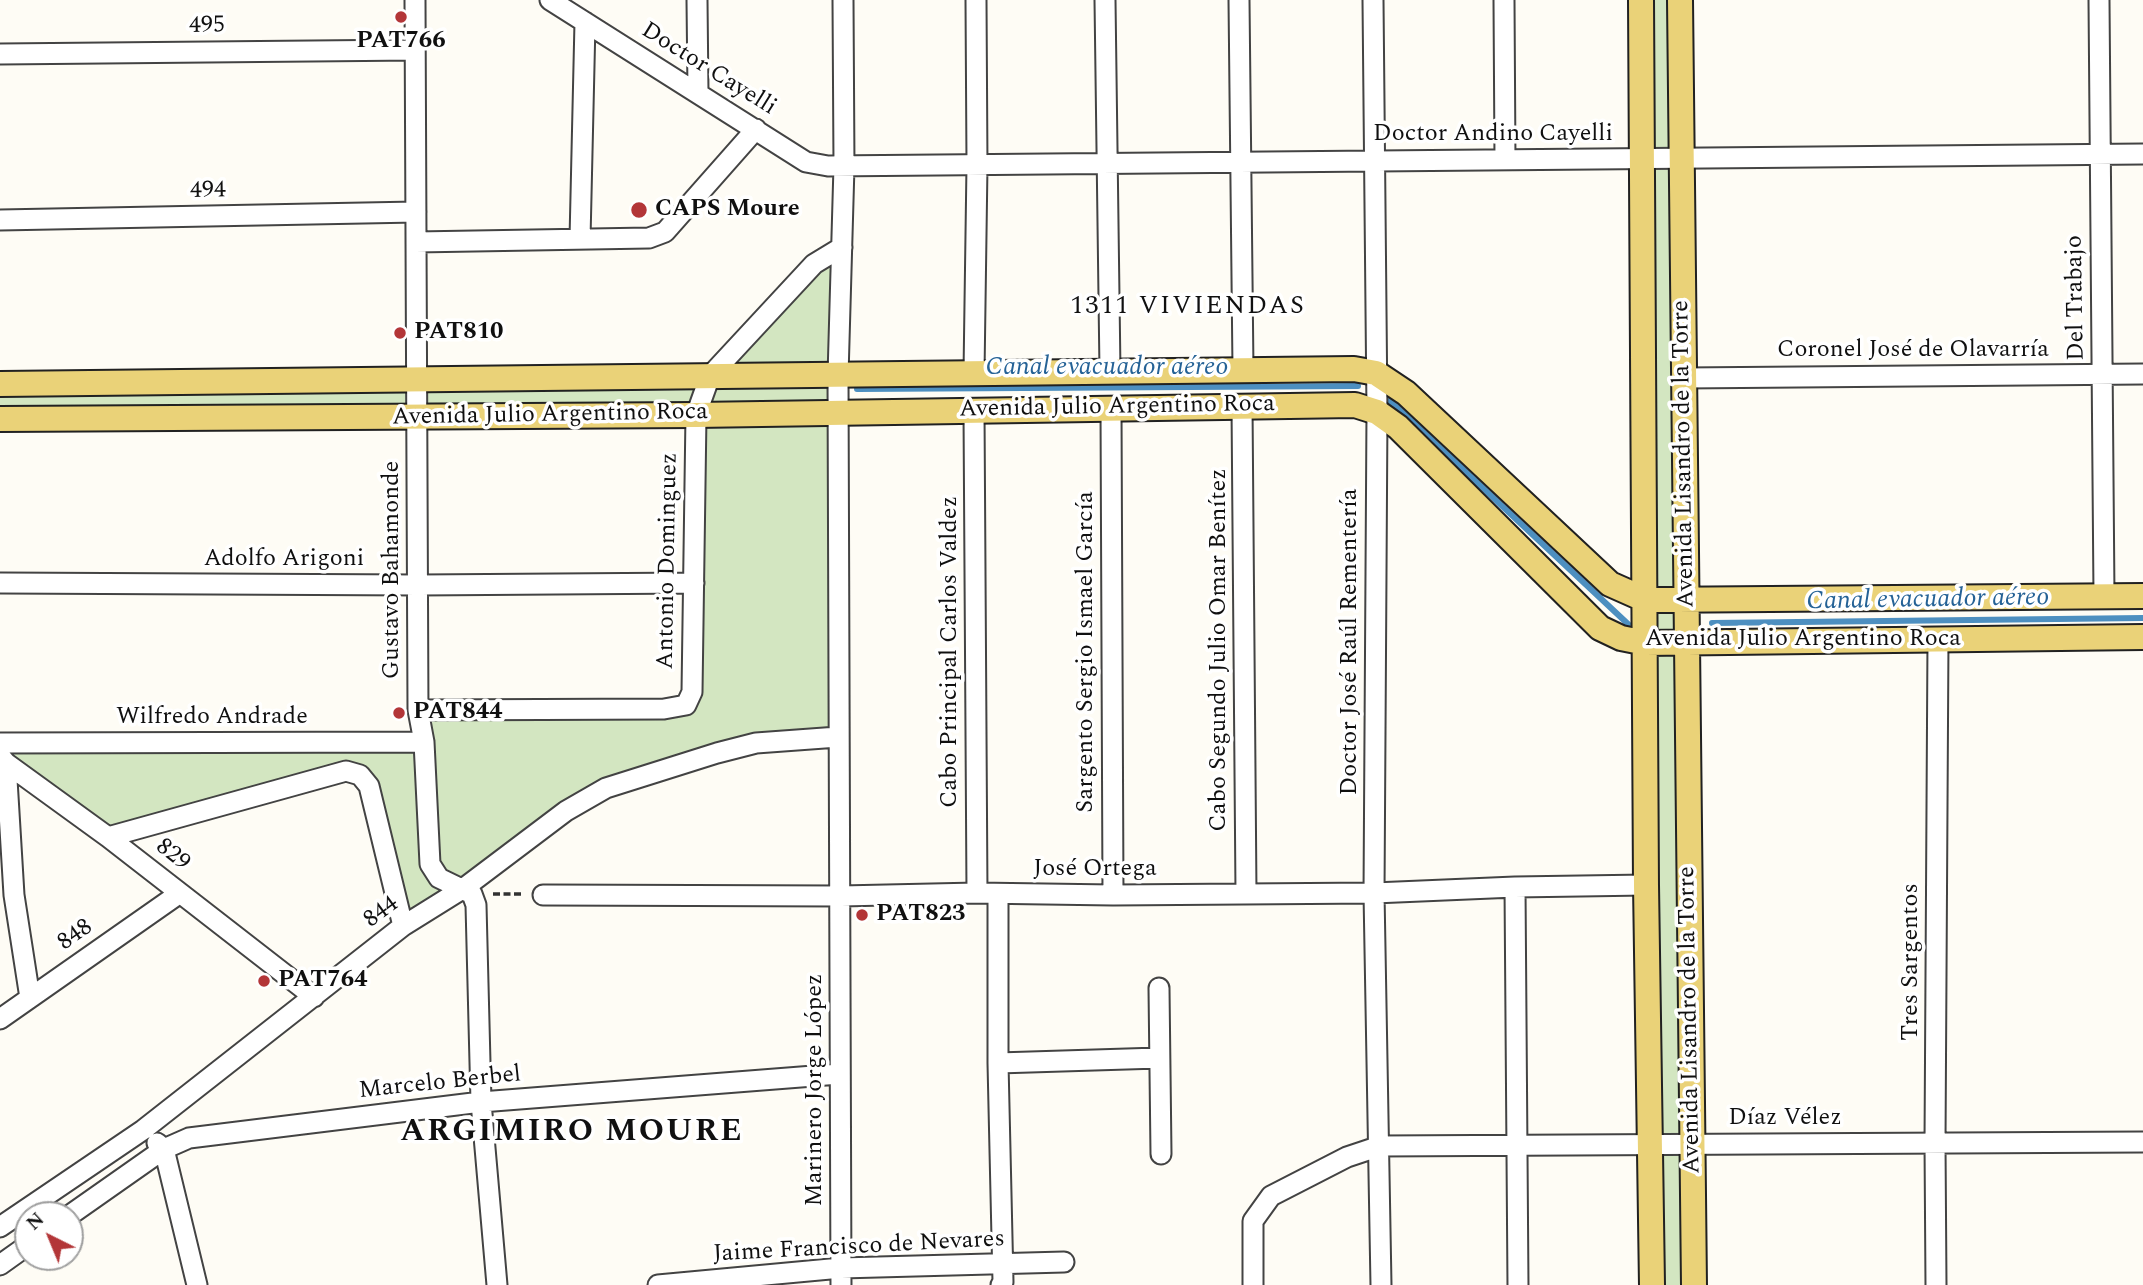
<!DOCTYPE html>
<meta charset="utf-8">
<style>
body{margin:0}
#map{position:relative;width:2143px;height:1285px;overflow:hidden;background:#fefcf5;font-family:Spectral,serif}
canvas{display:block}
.north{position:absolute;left:14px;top:1201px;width:70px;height:70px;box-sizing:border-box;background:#fff;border:2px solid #9f9f9f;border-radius:50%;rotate:317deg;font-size:19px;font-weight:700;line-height:28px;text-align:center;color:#101010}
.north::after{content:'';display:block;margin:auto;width:24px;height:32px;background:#b33638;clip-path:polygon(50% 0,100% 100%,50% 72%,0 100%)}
</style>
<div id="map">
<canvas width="2143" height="1285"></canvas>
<div class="north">N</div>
</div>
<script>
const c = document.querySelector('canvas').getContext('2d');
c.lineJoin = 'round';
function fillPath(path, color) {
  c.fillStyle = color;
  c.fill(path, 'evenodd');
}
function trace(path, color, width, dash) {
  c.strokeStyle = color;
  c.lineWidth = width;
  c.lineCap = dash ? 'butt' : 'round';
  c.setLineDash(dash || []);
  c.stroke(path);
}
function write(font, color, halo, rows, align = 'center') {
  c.font = font + ' Spectral,serif';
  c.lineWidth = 7;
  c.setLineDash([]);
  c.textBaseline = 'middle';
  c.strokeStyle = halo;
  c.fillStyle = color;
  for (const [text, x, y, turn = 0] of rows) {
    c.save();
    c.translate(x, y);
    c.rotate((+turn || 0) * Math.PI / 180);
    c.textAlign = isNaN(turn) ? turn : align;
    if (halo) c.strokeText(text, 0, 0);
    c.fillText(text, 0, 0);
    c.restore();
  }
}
fillPath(new Path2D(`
 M1641,0H1680L1694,1285H1652Z
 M842,247L838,737L756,743L606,788L403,926L360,775L108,837L6,763L0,743L424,742L418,710L686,705L696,416L0,419V384L710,376Z`), '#d3e6c1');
trace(new Path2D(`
 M857,389L1358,386
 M1389,400L1628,624
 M1712,623L2143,618`), '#4d8fc0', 6);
const minor = new Path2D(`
 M415,0L418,710L424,742L430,864L439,878L472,894L476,905L481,1102L497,1285
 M550,0L806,162L828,166L2143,154
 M697,0L698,92
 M1105,0L1110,371
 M1239,0L1243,369
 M1373,0L1377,412L1374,893L1381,1285
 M1504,0L1505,160
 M2099,0L2104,595
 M0,54L415,50
 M0,220L416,212
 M580,239L585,22
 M416,242L649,238L665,232L756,129
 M974,373L977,165L976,0
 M1684,378L2143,374
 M1242,405L1246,894
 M1111,408L1113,895
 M974,411L977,893
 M0,583L419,585L694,583
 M418,710L664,709L686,705L692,692L696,415L710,376L814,264L842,247
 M0,743L424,742
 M0,756L6,763L108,837L314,997
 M6,763L14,895L30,998
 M108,837L346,771L360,775L369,786L403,926
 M1515,887L1518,1285
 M998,894V1063L1003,1282L1001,1285
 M543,895L841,896L977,893L1113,895L1374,893L1515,887L1646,885
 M1159,988L1161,1154
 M0,1019L180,893
 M998,1063L1159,1058
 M157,1143L164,1149L197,1285
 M70,1215L164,1149L189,1138L481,1102L839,1074
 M0,1227L143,1130L403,926L464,888L566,811L606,788L717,753L756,743L838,737
 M0,1265L28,1245
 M658,1285L841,1268L1064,1262
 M841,1285L838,376L844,166L843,0
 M1253,1285V1221L1271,1196L1347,1157L1380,1146L2143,1142
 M1936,1285L1935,1143L1938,639`);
const major = new Path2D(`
 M1641,0L1646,885L1652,1285
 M1680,0L1694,1285
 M0,384L1354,369L1376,373L1406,393L1610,584L1646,600L2143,596
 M0,419L696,415L1355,405L1377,412L1398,427L1600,628L1621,638L1646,643L2143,637`);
trace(minor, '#434343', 23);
trace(major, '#212121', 28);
trace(new Path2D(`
 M493,894H524`), '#323232', 3.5, [7, 3.5]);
trace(minor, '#fff', 19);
trace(major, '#ead278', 24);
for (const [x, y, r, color] of [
 [401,17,7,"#b33638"],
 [639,210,9,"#b33638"],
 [400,333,7,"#b33638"],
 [399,713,7,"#b33638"],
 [862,915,7,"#b33638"],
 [264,981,7,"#b33638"]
]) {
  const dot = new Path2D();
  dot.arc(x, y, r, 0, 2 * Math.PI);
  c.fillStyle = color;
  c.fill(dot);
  trace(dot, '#fff', 2.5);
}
write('24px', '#101010', '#fff', [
 ["495",207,27,-1],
 ["Doctor Cayelli",708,70,32],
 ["Doctor Andino Cayelli",1493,135],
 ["494",208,192,-1],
 ["Del Trabajo",2077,298,-91],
 ["Coronel José de Olavarría",1913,351],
 ["Avenida Julio Argentino Roca",1117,408,-1],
 ["Avenida Julio Argentino Roca",550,416,-1],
 ["Avenida Lisandro de la Torre",1685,454,-91],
 ["Adolfo Arigoni",284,560],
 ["Antonio Dominguez",669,561,-89],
 ["Gustavo Bahamonde",393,570,-90],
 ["Avenida Julio Argentino Roca",1803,640],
 ["Doctor José Raúl Rementería",1351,642,-90],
 ["Cabo Segundo Julio Omar Benítez",1220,650,-90],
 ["Cabo Principal Carlos Valdez",951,652,-90],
 ["Sargento Sergio Ismael García",1087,652,-90],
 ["Wilfredo Andrade",212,718],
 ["829",172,856,38],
 ["José Ortega",1095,870],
 ["844",382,913,-36],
 ["848",76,936,-35],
 ["Tres Sargentos",1912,962,-90],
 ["Avenida Lisandro de la Torre",1691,1020,-91],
 ["Marcelo Berbel",440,1084,-6],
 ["Marinero Jorge López",816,1090,-90],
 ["Díaz Vélez",1785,1119],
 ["Jaime Francisco de Nevares",859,1248,-3]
]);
write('bold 24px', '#101010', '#fff', [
 ["PAT766",401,42,"center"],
 ["CAPS Moure",655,210],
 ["PAT810",414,333],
 ["PAT844",413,713],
 ["PAT823",876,915],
 ["PAT764",278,981]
], 'left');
c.letterSpacing = '2px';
write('26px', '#101010', '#fff', [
 ["1311 VIVIENDAS",1188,308]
]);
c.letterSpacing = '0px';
write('italic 26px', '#256296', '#fff', [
 ["Canal evacuador aéreo",1107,369],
 ["Canal evacuador aéreo",1928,601,-1]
]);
c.letterSpacing = '2px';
write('bold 32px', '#101010', '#fff', [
 ["ARGIMIRO MOURE",572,1134]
]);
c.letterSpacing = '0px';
</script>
